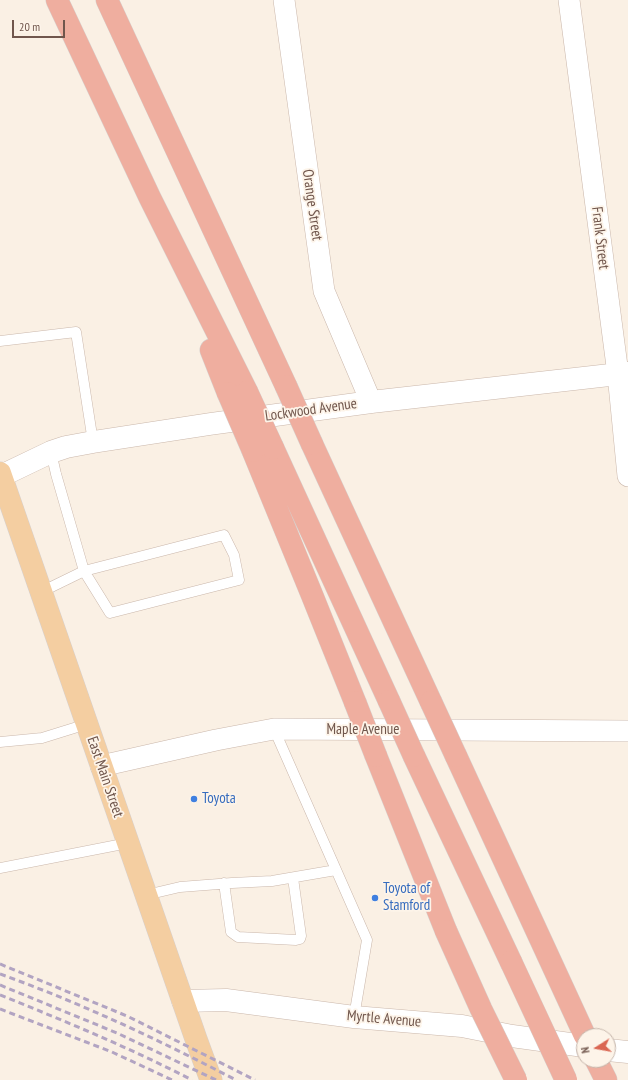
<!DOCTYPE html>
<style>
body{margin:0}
#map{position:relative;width:628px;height:1080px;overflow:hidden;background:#faf0e4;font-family:"PT Sans Narrow",sans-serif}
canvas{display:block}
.north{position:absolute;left:576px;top:1028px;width:40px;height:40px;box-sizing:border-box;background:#fdf4e9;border:1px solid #c5b5aa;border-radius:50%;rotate:259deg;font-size:11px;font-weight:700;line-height:16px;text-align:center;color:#70564c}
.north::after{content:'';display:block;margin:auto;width:14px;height:18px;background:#da6652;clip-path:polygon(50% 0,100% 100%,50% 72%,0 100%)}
.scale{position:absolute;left:12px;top:20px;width:53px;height:18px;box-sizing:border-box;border:2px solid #70564c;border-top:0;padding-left:5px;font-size:12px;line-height:14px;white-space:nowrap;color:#70564c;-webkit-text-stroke:3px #fdf4e9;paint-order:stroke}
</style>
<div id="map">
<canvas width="628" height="1080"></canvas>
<div class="north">N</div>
<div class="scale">20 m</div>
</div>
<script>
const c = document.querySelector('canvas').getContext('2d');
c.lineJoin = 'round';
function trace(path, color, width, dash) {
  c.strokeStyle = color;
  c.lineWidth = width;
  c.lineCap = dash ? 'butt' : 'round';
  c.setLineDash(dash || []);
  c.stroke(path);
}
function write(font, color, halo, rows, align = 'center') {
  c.font = font + ' "PT Sans Narrow",sans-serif';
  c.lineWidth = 3.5;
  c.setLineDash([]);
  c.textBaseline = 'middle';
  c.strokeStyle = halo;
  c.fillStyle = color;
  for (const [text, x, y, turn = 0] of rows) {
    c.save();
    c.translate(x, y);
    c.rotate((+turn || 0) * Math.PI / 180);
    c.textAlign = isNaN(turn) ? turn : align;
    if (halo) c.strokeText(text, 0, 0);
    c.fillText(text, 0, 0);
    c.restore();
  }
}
const service = new Path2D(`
 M0,341L76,332L93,442
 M41,592L84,571L224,535L234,555L239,580L110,613L84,571L56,474L51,452
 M274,729L367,940L354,1017
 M0,742L42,738L87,724
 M0,868L128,843
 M224,883L231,932L238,937L296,940L300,939L301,936L293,878
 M146,895L180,887L232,883L272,881L336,870`);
const minor = new Path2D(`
 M284,0L324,291L371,402
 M569,0L618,374L628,476
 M101,766L216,740L274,729L628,731`);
const tertiary = new Path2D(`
 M1,476L51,452L66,447L93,442L210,424L371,402L628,373
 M183,1001L226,1000L354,1017L462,1026L512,1036L584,1046
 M608,1050L628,1052`);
const primary = new Path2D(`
 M0,473L196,1039L211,1080`);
const motorway = new Path2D(`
 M57,0L150,198L247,392
 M107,0L286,386
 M211,350L228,393
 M312,444L431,702
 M273,448L389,701
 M253,451L312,595L355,702
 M376,756L446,931
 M414,756L511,962
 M456,756L585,1036
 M596,1060L606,1080`);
trace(service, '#cab7ab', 11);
trace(minor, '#cab7ab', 22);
trace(tertiary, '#cab7ab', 23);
trace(primary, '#d7d0cd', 23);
trace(motorway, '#d7d0cd', 23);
trace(service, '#fff', 10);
trace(minor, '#fff', 21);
trace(tertiary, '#fff', 22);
trace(primary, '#f4cea1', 22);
trace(motorway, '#efae9f', 22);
trace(new Path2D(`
 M0,964L127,1016L255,1080
 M0,974C81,1003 159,1040 236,1080
 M0,985L117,1033L216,1080
 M0,995C65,1021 130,1048 192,1080
 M0,1009L112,1052L172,1080`), '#b2a4c2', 3, [6, 4]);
const motorwayBridge = new Path2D(`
 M286,386L312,444
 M247,392L273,448
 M228,393L253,451
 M389,701L414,756
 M355,702L376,756
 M431,702L456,756
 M446,931L481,1009L516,1080
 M511,962L566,1080`);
trace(motorwayBridge, '#d7d0cd', 23, []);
trace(motorwayBridge, '#efae9f', 22);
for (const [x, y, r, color] of [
 [194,799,4,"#3f7fe0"],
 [375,898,4,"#3f7fe0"]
]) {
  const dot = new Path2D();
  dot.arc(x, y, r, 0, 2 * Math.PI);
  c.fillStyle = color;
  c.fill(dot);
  trace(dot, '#fdf4e9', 1.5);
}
write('15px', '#70564c', '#fdf4e9', [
 ["Orange Street",312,205,82],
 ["Frank Street",600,238,83],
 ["Lockwood Avenue",311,410,-8],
 ["Maple Avenue",363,730],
 ["East Main Street",105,777,71],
 ["Myrtle Avenue",384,1019,5]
]);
write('15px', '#366cbe', '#fdf4e9', [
 ["Toyota",202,799],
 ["Toyota of",383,889],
 ["Stamford",383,906]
], 'left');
</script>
